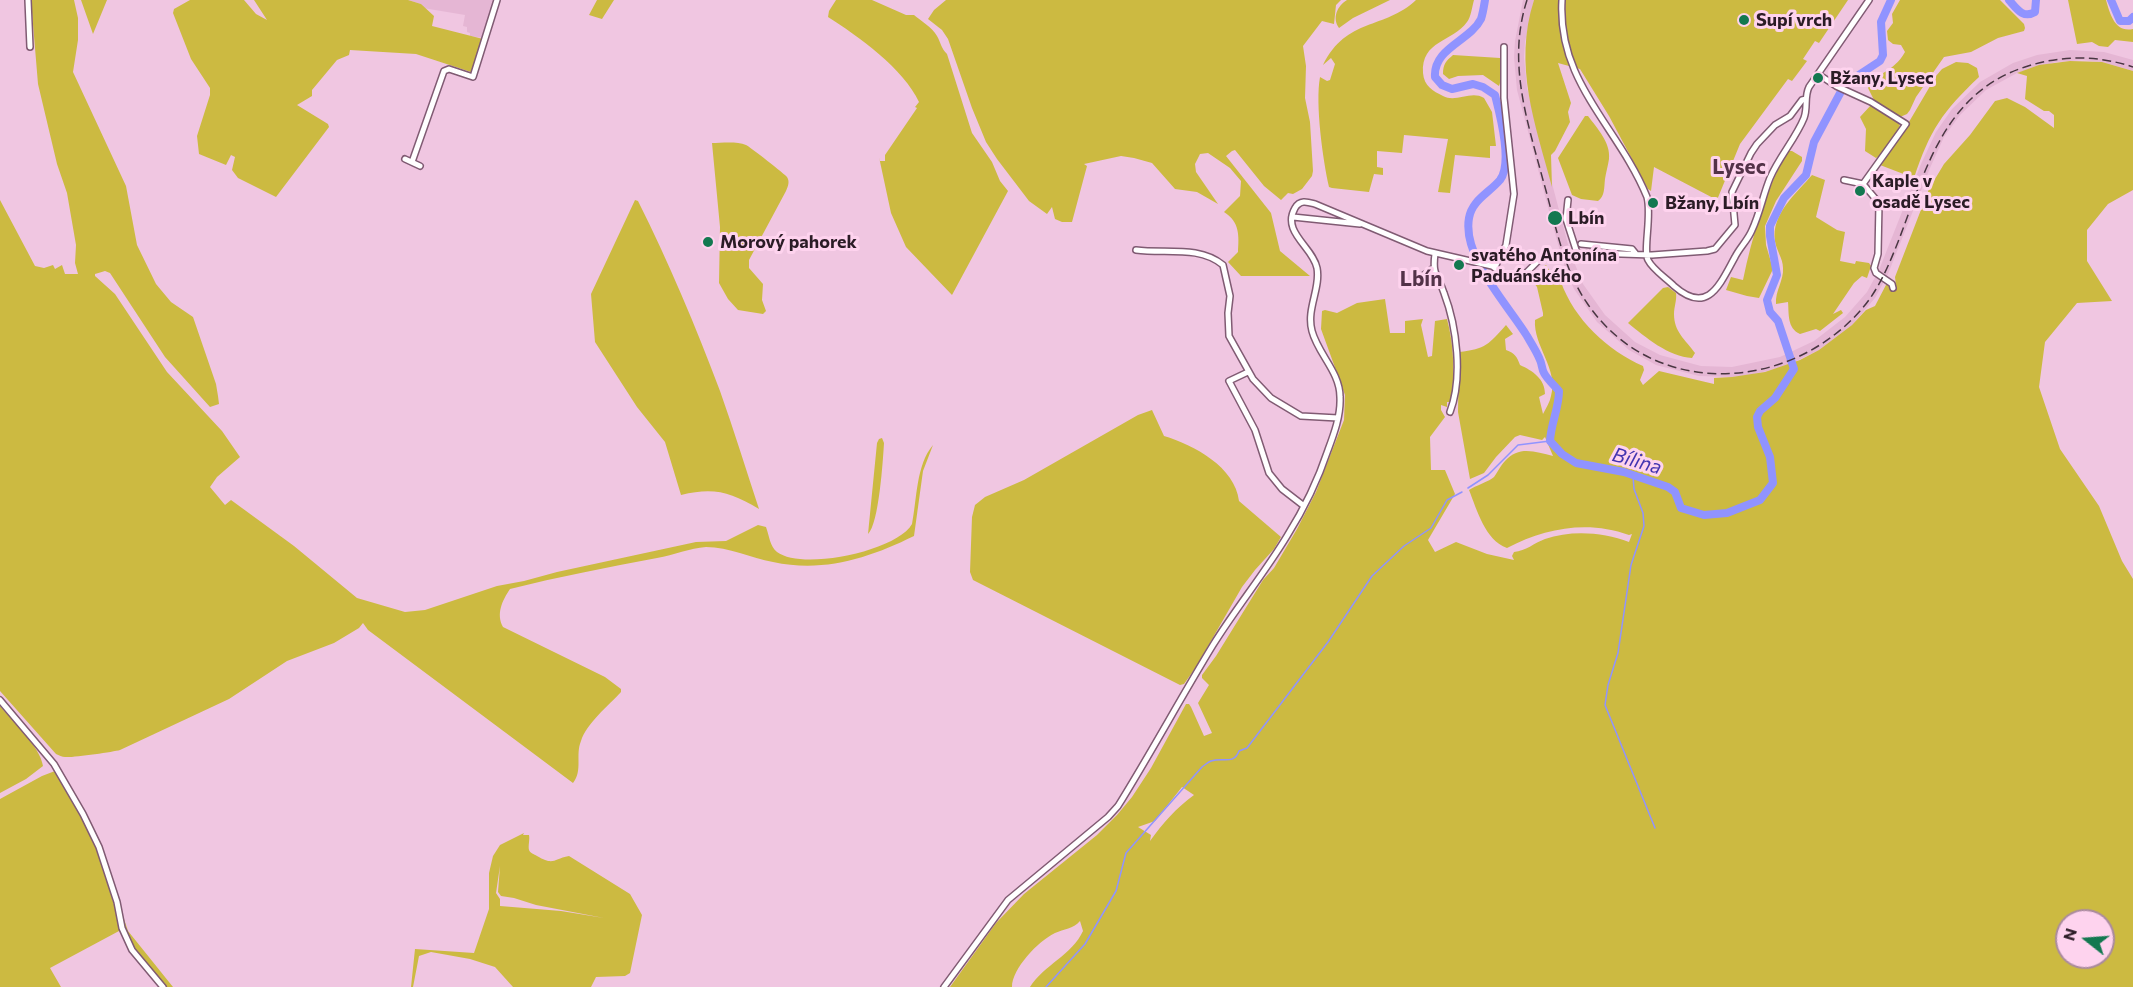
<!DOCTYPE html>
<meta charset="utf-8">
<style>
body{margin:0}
#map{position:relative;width:2133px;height:987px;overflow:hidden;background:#f0c6e1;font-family:Commissioner,sans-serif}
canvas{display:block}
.north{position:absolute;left:2055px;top:909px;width:60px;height:60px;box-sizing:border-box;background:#fed3ee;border:2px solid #aa8a9e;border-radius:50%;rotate:287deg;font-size:16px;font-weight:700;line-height:24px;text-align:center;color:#2b1c26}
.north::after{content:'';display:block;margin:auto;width:21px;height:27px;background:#137850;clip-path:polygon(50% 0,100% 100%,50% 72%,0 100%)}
</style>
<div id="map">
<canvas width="2133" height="987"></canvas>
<div class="north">N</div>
</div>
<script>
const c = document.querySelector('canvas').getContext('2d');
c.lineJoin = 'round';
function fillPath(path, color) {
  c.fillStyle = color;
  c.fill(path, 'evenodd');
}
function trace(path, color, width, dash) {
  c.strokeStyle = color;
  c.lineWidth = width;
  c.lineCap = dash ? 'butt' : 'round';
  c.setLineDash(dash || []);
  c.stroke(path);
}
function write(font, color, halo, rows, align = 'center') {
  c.font = font + ' Commissioner,sans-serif';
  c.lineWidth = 6;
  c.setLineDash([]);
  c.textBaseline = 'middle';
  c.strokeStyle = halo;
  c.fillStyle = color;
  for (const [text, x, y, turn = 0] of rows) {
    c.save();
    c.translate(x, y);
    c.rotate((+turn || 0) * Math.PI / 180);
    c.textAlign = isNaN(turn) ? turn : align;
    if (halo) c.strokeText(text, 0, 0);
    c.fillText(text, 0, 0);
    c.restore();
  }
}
fillPath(new Path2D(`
 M408,0H494L483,38L470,36V33L467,32V27L463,26L465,15L423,8L421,4Z
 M1523,0H1534L1525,42L1524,57L1527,88L1570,252L1583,284L1605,315L1635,342L1660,355L1701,366L1732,367L1780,357L1814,341L1845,317L1867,292L1879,270L1921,164L1936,132L1952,109L1980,82L2013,63L2037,55L2070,50L2104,52L2133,60V71L2102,62L2082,60L2056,62L2017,73L1986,90L1960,115L1944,137L1930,168L1888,274L1875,298L1852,325L1819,350L1784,367L1750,375L1732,377L1699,376L1656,365L1629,350L1597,322L1574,289L1566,272L1556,237L1517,90L1514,57L1515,41Z`), '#e5b6d4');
fillPath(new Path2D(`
 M31,0H74L78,18V40L73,72L126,186L137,245L156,284L171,302L193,317L216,384L218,396L219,404L210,407L165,357L110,273L105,271L95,274V276L115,294L167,372L222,431L240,457L217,477L210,487L225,505L231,500L294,546L357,598L405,612L425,610L497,586L524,581L557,572L696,542L726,541L758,525L766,527C769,535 770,547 777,552C802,571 897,551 912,524C917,499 916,465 933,445L923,471L914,536C869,558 824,573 773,562C751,558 729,547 706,547C690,548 674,555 657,558C608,567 558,577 510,589C502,601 496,614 503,627L605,677L621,689V692C609,705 586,724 581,741C575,755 583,770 573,783L368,630L363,623L359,628L334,643L287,661L229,699L120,750C113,752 71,758 65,757C62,757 59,755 56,754L0,691V200L35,266L44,268L53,265L55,269L62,265L65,274H78L75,263L76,245L67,193L57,164L38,84Z
 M81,0H107L93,34Z
 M190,0H244L256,14L267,20L254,0H408L421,4L434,16L432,26L483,39L471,72L416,54L350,50L349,55L337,60L312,90V96L297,105L328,124L329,127L276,197L238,178L232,170L235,157L231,155L226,165L199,154L197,136L210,95V88L191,59L173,13L174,9Z
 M597,0H614L602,19L589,15Z
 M836,0H872L906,15H914C921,21 932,27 937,36C941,43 941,48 947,54L972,133L992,162L1000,181L1008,191L952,295L906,247L891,213L879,157L880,161H885V155L917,108L915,107L919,102C904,69 858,36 828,17L829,11Z
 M946,0H1341L1336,5L1334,24L1322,21L1303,46L1306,66L1305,98L1310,122L1313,171L1312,176L1302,189L1293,194L1288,193L1281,200L1264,186L1235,150L1232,151L1226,156L1271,213L1280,251L1310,276H1241L1228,262L1238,252C1239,236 1240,222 1224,212L1240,196L1241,181L1230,168L1208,153L1200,154L1195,164L1196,172L1218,204L1197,192L1175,189L1152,163L1134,158L1121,156L1084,164L1087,166L1072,222H1062L1055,219L1052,207L1047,214L1029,201L997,159L986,142L972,108L948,39L942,30L928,19L934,10Z
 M1347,0H1390L1353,18L1339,28C1332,18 1337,6 1347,0Z
 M1416,0H1474C1472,7 1471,17 1467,22C1453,42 1421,40 1423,73C1424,86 1433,91 1443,96C1456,103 1471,90 1484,98L1492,112L1496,146H1490V158L1455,155L1450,193L1438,192L1448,139L1404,135L1402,153L1377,151V167L1383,168V175L1374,174L1369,192L1332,188L1329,187C1323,160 1315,104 1320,77L1327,81L1330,80L1335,64L1331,58L1323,65C1347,17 1384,30 1416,0Z
 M1534,0H1848L1819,43L1815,41L1803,59L1807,61L1792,81L1788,79L1740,144L1717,200L1654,167L1651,191L1648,189L1609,116L1580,69L1558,63L1571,103L1568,112L1570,122L1555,151L1551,155L1552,187C1535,123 1513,66 1534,0Z
 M1900,0H2000L2024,24L2025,28L2024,31L1998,38L1971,52L1944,57L1916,97L1910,110L1907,114L1900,117L1875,102L1868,88C1878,71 1893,73 1905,52L1901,45L1893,44L1888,40L1887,31L1893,23L1892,14Z
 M2068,0H2106C2110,14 2115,33 2133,29V42L2115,40L2108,47L2099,46L2092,42L2077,44Z
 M1453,55L1500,58V83L1499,86L1483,75L1458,76L1449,79L1443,74C1443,64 1446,61 1453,55Z
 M2070,61L2102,62L2133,71V190L2108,204L2087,230V261L2112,301L2077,303L2045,342L2039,387L2060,449L2099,506L2122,561L2133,579V987H1030C1044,965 1072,955 1083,931L1080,921C1073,929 1064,929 1055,933C1038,941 1012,969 1012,987H950L996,923L1024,894L1097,835L1117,815L1132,797L1151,768L1186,704H1189L1191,707L1204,736L1212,733L1198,703L1209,685L1202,678V675L1216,656L1263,580L1274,568L1297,529L1316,492L1344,420L1345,395L1321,329L1322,311L1325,310L1337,313L1357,303L1385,299L1390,333H1405V321L1423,319L1421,325L1428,357L1432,356L1435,321L1447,319C1454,345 1455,374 1451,402H1447V407L1441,405V410L1445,417L1430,437L1431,470H1445L1455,494L1428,540L1435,552L1456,542L1487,554L1514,560L1512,556L1514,552C1526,551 1534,543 1545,539C1571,530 1603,532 1629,542L1632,534L1629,535C1588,520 1545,528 1507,548C1485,540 1477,510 1469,490C1475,486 1490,481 1494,477C1498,472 1500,466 1505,461C1519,445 1536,452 1553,456L1545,437L1542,440L1520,435L1515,437L1496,457L1484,473L1470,479L1458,412L1459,352C1486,349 1489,344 1506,325L1513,334L1505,339L1506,350C1515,353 1517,357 1520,365C1533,371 1545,379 1545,394L1539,397L1543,414C1546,408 1550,402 1551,396C1559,369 1533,346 1535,320L1543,316V313L1537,287L1534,283L1541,274V268L1546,265L1556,281L1561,282C1574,319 1608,351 1643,366L1644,370L1640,380L1643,385L1659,371L1714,384V378L1732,377L1765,372L1800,360L1819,350L1852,325L1866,310L1875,306L1887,283L1896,286L1895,277L1929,189L1944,164L1970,135L1995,101L2007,98L2025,107L2054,128V115L2049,111H2044L2025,99L2027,76L2017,73L2039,65ZM1182,787L1194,795C1176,808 1163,823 1150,841L1151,835L1138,827L1155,821ZM2067,921H2103V957H2067Z
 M1956,62L1968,63L1977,68L1979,77C1942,112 1930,130 1914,178L1880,165L1906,127L1936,76L1942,69Z
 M1871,105L1897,121L1900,126L1881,155L1876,158L1865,151L1866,129L1860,117Z
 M1585,116H1588C1597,128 1611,143 1609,159C1608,166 1606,172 1605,179C1604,188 1605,196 1598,201L1581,199L1572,195L1558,158Z
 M712,143C721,143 737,141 746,145C749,146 786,175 787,177C790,182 788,186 786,191L749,260V268L763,284L762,300L766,311L763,314L738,310L728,299L719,283L720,227Z
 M1787,151H1792L1802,157V161L1776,201L1765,226L1766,245L1773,269L1759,298L1747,296L1726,290L1731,277L1743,280C1752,236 1766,191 1787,151Z
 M1812,175L1825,180L1816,217L1837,230L1845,232L1840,261L1855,264L1856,261L1869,263L1871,266L1867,278L1862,276L1854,283L1833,314L1841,310L1843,313L1820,331L1816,329L1800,334C1787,328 1789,314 1788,302L1776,304C1775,291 1784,280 1783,268C1783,258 1776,250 1775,241C1771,214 1796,194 1812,175Z
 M635,200L638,201C669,263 696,327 720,391C734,430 746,470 759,509C730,492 714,487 681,495L665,442L637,407L595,342L591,294Z
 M1668,287L1676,293C1677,300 1674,307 1674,314C1674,332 1685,339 1695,353L1692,358C1669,357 1645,337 1628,323L1663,288Z
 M1152,410L1164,436C1194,445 1235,467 1239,501L1281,537L1274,549L1255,570L1242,587L1196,667L1184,684L1180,685L973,580L970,572L972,517L975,505L985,497L1024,480L1138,415Z
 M882,438L884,443C883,460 879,524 868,534L877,443L879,439Z
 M0,706C13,722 40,746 43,766L26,779L0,793Z
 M55,771L77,807L96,844L120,925L119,931L50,968L61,987H0V799L42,776Z
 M524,833L523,835H529C530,839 528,846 529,850C530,853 534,854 537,856C554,866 553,859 569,856L630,894L642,915L630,973L625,976L596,977L591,987H513L495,967L470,959L431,952L419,956L413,987H411L415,949L474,953L489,909V873L493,856L500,845ZM500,866L498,892L501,896L514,898L536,905L604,918L561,911L500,906V899L496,893Z
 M122,913L128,931L173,987H166C146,967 123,943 122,913Z`), '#ccba41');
trace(new Path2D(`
 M1633,476L1634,489L1643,513L1644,526L1631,565L1618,653L1608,685L1605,705L1655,828
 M1468,488L1488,475L1518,445L1550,441
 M1046,987L1085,944L1116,891L1126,853L1202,767C1205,765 1208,762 1211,761C1223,757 1234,765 1239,751L1247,748L1328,642L1372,576L1404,546L1431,528L1447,500L1462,492`), '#9093ff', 1.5);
trace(new Path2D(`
 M1485,0C1484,6 1483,13 1481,19C1470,41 1433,48 1435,77L1442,85L1452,89L1473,84L1483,87L1495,95C1500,115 1513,163 1500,180C1489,193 1472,200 1469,218C1462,257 1508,305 1527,336C1531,343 1537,352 1540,360C1542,364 1542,370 1544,373C1547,379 1554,385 1559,391C1559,408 1551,423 1550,441L1562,454L1576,463L1624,472L1668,487L1675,492L1681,508L1704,515L1727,513L1760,500L1773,483L1770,457L1758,427L1757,417L1760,411L1775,398L1794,369L1778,321L1770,312L1767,300L1777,275L1770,236V226L1784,198L1806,175L1814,142L1845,84L1880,61L1883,55L1881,22L1891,0
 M2009,0C2017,9 2023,19 2035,12L2036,0
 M2111,0L2120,21H2129L2133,17`), '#9093ff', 8);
const minor = new Path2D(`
 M28,0L30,47
 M1562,0C1557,83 1618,126 1647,197C1652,215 1643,250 1648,260C1653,270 1666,278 1674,286C1708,316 1720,284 1735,257C1740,247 1748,240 1752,230C1760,213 1763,195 1770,178C1779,157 1796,138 1804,118C1808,108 1804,97 1809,87L1869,0
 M1818,74L1836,86L1871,102L1906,124L1863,184L1879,203L1878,254L1874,268L1876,273L1892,284L1893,288
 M405,159L420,166
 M412,162L444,71L449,69L473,77L497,0
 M1844,180L1863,184
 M1568,200L1566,219L1577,253
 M1293,217L1360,224
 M1581,244L1632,249L1636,254
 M1136,250C1165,254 1199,245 1223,265L1230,296L1228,313L1229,336L1253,379L1271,398L1301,416L1338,418
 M1435,254C1432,275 1438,275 1444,293C1457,327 1463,378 1450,412
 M1495,267L1506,245L1514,194L1504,98V47
 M1412,284L1432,269
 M1248,372L1229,381L1255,430L1269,473L1282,489L1304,506
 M0,700L54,764L83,814L99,847L117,902L122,928L132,950L163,987
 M944,987L1008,900L1108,817L1118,806C1151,753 1180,699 1213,645C1236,608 1264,574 1287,536C1304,509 1318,480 1328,450C1334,434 1341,415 1340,397C1340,372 1318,354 1312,331C1306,309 1321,288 1317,268C1313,247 1281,232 1295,208C1300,199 1308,202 1315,204L1427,251L1492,266L1505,275L1515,279L1521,278L1538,261L1548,256L1591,253L1652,255L1707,251L1715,249L1735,225L1732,192L1751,153L1757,144L1775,125L1790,116L1802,100L1806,99`);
trace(minor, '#805b73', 8);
trace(minor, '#fff', 5);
trace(new Path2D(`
 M1527,0C1507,62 1527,120 1543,180C1555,221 1562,267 1587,303C1652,399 1787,393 1860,311C1878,291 1888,267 1898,242C1925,172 1944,93 2025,67C2061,55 2097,55 2133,67`), '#493642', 1.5, [9, 4.5]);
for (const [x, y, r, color] of [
 [1744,20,6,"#137850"],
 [1818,78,6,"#137850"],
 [1860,191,6,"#137850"],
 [1653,203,6,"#137850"],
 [1555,218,8,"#137850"],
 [708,242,6,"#137850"],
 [1459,265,6,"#137850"]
]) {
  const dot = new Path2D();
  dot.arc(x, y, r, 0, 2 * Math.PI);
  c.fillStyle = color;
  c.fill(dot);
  trace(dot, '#fed3ee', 2);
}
write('bold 18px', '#2b1c26', '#fed3ee', [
 ["Supí vrch",1756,20],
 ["Bžany, Lysec",1830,78],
 ["Kaple v",1872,181],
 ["osadě Lysec",1872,202],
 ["Bžany, Lbín",1665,203],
 ["Lbín",1568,218],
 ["Morový pahorek",720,242],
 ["svatého Antonína",1471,255],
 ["Paduánského",1471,276]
], 'left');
write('italic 20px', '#4435b0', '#fed3ee', [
 ["Bílina",1637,461,16]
]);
write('bold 21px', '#533248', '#fed3ee', [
 ["Lysec",1739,167],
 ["Lbín",1421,279]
]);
</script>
